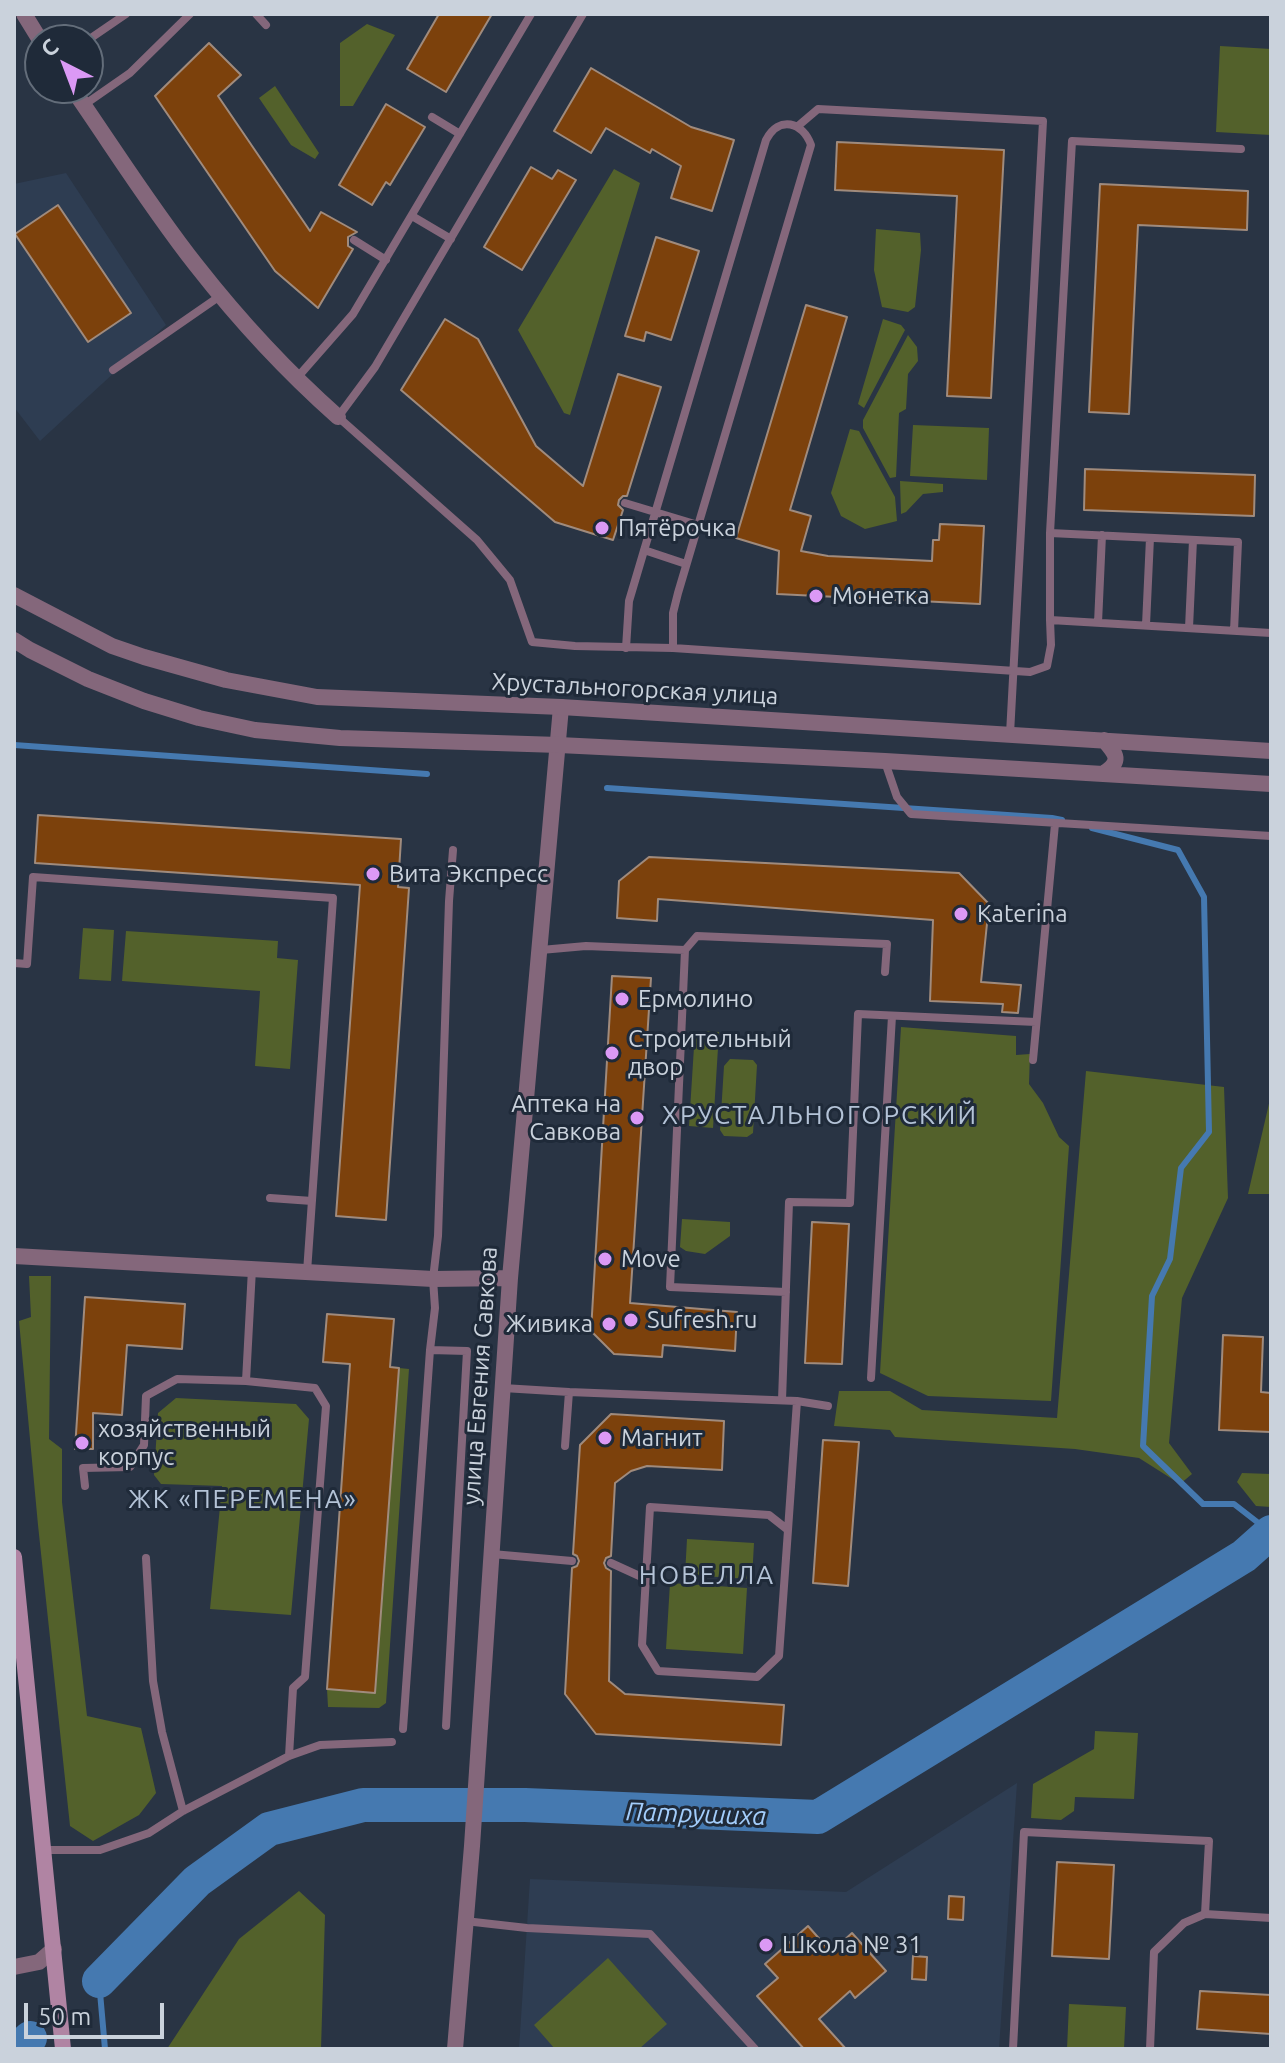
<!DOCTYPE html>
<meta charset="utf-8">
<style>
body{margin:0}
#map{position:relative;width:1285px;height:2063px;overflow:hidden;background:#293444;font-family:Ubuntu,sans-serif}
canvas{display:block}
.frame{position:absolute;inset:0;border:16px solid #cad2dc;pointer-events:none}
.north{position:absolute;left:24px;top:24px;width:80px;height:80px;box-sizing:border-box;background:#1f2a39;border:2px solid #636d7a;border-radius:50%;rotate:318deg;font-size:22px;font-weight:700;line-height:32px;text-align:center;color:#cad2dc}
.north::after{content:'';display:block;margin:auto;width:28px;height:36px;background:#db99f5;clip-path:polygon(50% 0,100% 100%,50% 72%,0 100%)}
.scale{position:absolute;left:24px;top:2003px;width:140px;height:36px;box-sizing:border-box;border:4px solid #cad2dc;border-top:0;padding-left:10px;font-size:24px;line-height:28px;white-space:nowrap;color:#cad2dc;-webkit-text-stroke:6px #1f2a39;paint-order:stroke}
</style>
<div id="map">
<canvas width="1285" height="2063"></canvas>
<div class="frame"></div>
<div class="north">С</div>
<div class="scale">50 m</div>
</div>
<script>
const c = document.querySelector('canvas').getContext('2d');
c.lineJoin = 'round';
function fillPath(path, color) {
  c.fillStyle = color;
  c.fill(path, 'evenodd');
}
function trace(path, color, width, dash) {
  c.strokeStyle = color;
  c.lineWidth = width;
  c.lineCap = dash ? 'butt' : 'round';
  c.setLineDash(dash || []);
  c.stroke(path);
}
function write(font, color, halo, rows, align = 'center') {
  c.font = font + ' Ubuntu,sans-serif';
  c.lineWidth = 6;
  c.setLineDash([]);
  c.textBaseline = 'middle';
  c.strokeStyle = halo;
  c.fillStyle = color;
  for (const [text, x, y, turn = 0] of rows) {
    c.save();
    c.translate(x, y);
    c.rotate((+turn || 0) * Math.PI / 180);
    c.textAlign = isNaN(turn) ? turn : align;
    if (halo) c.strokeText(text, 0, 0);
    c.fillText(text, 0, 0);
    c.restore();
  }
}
fillPath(new Path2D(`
 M66,173L166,325L40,441L14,407V184Z
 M1017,1783L999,2049H519L530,1879L846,1892Z`), '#2e3d52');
fillPath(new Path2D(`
 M367,24L395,35L353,106H340V43Z
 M1220,46L1271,49V135L1216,132Z
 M275,86L319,153L315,159L291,145L259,98Z
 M614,169L640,183L570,415L564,413L518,330Z
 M876,229L920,233L921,250L915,307L908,312L882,307L874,270Z
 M883,319L901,325L905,330L864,408L858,404Z
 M908,335L917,347L918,361L908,374L906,409L899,413L896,477L890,478L863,428V420Z
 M913,425L989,428L987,480L910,476Z
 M850,429L859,431L895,497L897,521L865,529L841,516L831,493Z
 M900,481L943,484V492L923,494L906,512L901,514Z
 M83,928L114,930L111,981L79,979Z
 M126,931L278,941L277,958L298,960L290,1069L255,1066L260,991L122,981Z
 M901,1027L1016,1036V1055L1030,1054L1029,1084L1043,1103L1059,1137L1069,1146L1051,1401L928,1396L880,1373Z
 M695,1031L719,1032L713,1128L689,1126Z
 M730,1059L753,1060L757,1065L753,1133L747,1137L724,1136L720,1130L724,1066Z
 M1086,1071L1224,1087L1228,1198L1182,1298L1169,1443L1192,1474L1180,1484L1139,1458L1075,1449L895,1437L890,1430L834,1426L839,1391H890L922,1410L1057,1418Z
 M1271,1095V1194H1248Z
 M682,1219L730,1222V1236L705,1254L686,1251L680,1247Z
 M29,1276H51L49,1439L62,1449V1502L87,1716L141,1728L156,1793L139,1815L93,1841L70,1826L38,1525L19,1321L31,1317Z
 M399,1368L409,1369L386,1703L379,1708L328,1707L327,1689L375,1692Z
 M176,1398L296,1404L309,1419L291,1615L210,1609L222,1486L161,1484L154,1475L158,1413Z
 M1242,1473L1271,1474V1507L1256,1506L1237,1482Z
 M687,1539L754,1543L752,1579L685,1575Z
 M670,1583L747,1588L743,1654L666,1649Z
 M1095,1731L1138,1733L1134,1799L1075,1797L1074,1811L1061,1820L1031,1818L1033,1784L1094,1749Z
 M299,1891L325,1915L321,2049H167L239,1939Z
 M608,1958L667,2024L639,2049H555L534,2025Z
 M1069,2004L1126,2007L1124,2049H1067Z`), '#53612b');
trace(new Path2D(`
 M14,745L427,774
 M607,788L1052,818L1062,820
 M1092,828L1178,850L1204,897L1209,1132L1181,1168L1170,1259L1152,1296L1143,1446L1203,1504H1234L1270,1532
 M99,1981L105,2049`), '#4579b0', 6);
trace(new Path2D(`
 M99,1981L197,1881L269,1829L363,1805H525L818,1817L1244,1556L1271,1532
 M18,2049L30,2038`), '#4579b0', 34);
const building = new Path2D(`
 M439,14H492L446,92L407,69Z
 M209,43L241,75L218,96L310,231L321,212L357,232L348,237V246L353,249L318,308L275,271L155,96Z
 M591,68L691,127L734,140L712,211L671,198L681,166L652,149L650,153L606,128L591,153L554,131Z
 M386,104L425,127L390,185L386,182L372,205L339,185Z
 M837,142L1004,150L991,398L947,396L957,196L835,190Z
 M531,167L552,179L558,170L576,180L522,270L484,247Z
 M1100,184L1248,191L1247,230L1138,225L1129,414L1089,412Z
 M58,205L131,313L88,342L15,234Z
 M656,237L699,251L671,340L646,332L644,341L625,336Z
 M806,305L847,317L790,510L811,516L801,551L828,556L932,561L933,540H939L940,524L984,526L980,604L777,594L779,551L736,538Z
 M445,319L478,339L536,446L583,486L618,374L661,387L627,496H623L619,500L618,505L623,510L613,540L555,522L401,390Z
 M1085,469L1255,475L1254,516L1084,510Z
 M38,815L401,839L398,887L409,888L386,1220L336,1216L360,885L35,863Z
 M649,857L959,873L989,904L981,982L1021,985L1018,1013L1002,1012L1003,1004L930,1001L933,920L658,899L657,921L617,918L619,881Z
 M612,976L651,978L630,1303L737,1312L735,1351L663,1345L662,1357L614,1354L591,1331Z
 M812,1222L849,1224L842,1364L805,1363Z
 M85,1297L185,1304L182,1349L127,1345L122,1415L93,1413V1449H75Z
 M327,1314L394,1319L390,1367L399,1368L375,1693L327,1689L350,1364L323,1362Z
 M1223,1335L1263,1337L1261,1392L1271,1393V1432L1219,1430Z
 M611,1414L724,1421L722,1470L647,1466L631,1471L615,1483L611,1556L606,1558L604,1563L606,1568L611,1571L609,1681L625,1694L784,1705L781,1745L596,1734L565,1694L572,1568L577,1566L579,1561L577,1556L573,1554L580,1445Z
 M823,1440L859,1442L848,1586L813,1583Z
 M1057,1862L1114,1865L1109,1959L1052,1956Z
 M949,1896L964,1897L963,1920L948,1919Z
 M808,1926L831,1952L852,1933L886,1971L855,1998L850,1991L819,2019L846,2049H804L757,1996L778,1978L765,1964Z
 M913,1956L927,1957L926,1980L912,1979Z
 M1200,1991L1271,1995V2034L1197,2029Z`);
fillPath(building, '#7c410c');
trace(building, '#a08b7d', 2);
trace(new Path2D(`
 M256,14L266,25
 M583,14L375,367L338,417L477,540L510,580L532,642L575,646L673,648L1030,672L1047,666L1051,645L1050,620
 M88,40L126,14
 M84,105L130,73L190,14
 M432,117L460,134
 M798,126L818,109L1043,121L1010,734
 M1241,149L1072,141L1050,533V620L1271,633
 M412,216L451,239
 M354,240L386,260
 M113,370L220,296
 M296,379L353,314L531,14
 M625,503L698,525
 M1050,533L1238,542L1234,631
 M644,550L686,564
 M1098,623L1102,535
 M1146,625L1150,538
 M1189,628L1193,540
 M626,648L629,601L766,140C779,115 803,122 811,145L678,593L673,613V648
 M885,762L897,797L911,814L1271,836
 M541,950L586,946L685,950
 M14,963L27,964L33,877L333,898L307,1272
 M1033,1060L1055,824
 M270,1198L312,1201
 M786,1292L670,1287L685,950L697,936L887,944L885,972
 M430,1350L467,1351L446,1726
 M871,1378L892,1016
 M246,1381L252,1269
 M503,1388L569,1392L797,1401L828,1406
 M782,1400L789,1202L850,1203L858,1014L1036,1022
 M565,1446L569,1392
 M85,1486L83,1468L130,1467L144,1445L146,1396L177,1379L246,1381L315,1388L326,1406L305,1677L293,1688L289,1756
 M650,1507L769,1515L788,1530L779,1656L757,1677L658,1671L642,1645Z
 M788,1530L797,1401
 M492,1554L572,1561
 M146,1558L153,1681L162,1732L183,1811
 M611,1563L646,1579
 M403,1729L430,1350L435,1308L433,1279L438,1236L449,901L453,850
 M44,1850H100L149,1833L183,1811L289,1756L320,1745L392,1742
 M465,1921L527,1928L650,1934L755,2049
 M1013,2049L1024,1832L1209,1841L1205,1914
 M1150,2049L1154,1952L1184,1923L1205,1914L1271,1918`), '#84677b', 8);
trace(new Path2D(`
 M24,14L40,40
 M72,88C113,147 151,208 196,265C239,320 285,370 338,417
 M14,1256L433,1279L510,1278
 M14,1967L39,1962L54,1949
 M455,2049L472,1846L510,1278L561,707`), '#84677b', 16);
trace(new Path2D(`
 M14,595L112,646L144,657L226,680L317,697L561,707L1271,751
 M14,640L30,650L88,679L144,701L199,718L255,730L340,738L559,745L885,761L1271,784
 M1103,774C1122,761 1117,755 1104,740`), '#84677b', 16);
trace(new Path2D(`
 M14,1557L63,2049`), '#b084a3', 16);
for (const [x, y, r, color] of [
 [602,528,8,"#db99f5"],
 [816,596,8,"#db99f5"],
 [373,874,8,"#db99f5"],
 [961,914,8,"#db99f5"],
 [622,999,8,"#db99f5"],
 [612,1053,8,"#db99f5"],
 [637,1118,8,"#db99f5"],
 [605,1259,8,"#db99f5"],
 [631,1320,8,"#db99f5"],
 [609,1324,8,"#db99f5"],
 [605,1438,8,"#db99f5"],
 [82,1443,8,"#db99f5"],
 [766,1945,8,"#db99f5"]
]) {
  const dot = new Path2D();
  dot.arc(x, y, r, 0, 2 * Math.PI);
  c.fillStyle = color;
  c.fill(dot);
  trace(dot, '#1f2a39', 3);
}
write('24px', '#cad2dc', '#1f2a39', [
 ["Пятёрочка",618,528],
 ["Монетка",832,596],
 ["Вита Экспресс",389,874],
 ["Katerina",977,914],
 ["Ермолино",638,999],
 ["Строительный",628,1039],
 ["двор",628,1067],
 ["Аптека на",621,1104,"right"],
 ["Савкова",621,1132,"right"],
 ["Move",621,1259],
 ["Sufresh.ru",647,1320],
 ["Живика",593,1324,"right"],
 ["хозяйственный",98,1429],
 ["корпус",98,1457],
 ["Магнит",621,1438],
 ["Школа № 31",782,1945]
], 'left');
write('24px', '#cad2dc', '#1f2a39', [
 ["Хрустальногорская улица",635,689,3],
 ["улица Евгения Савкова",480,1376,-86]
]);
c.letterSpacing = '2px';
write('26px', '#b4c3d7', '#1f2a39', [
 ["ХРУСТАЛЬНОГОРСКИЙ",820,1115],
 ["ЖК «ПЕРЕМЕНА»",243,1499],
 ["НОВЕЛЛА",707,1575]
]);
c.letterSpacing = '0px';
write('italic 26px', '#a3cdfb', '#1f2a39', [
 ["Патрушиха",696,1814,2]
]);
</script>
